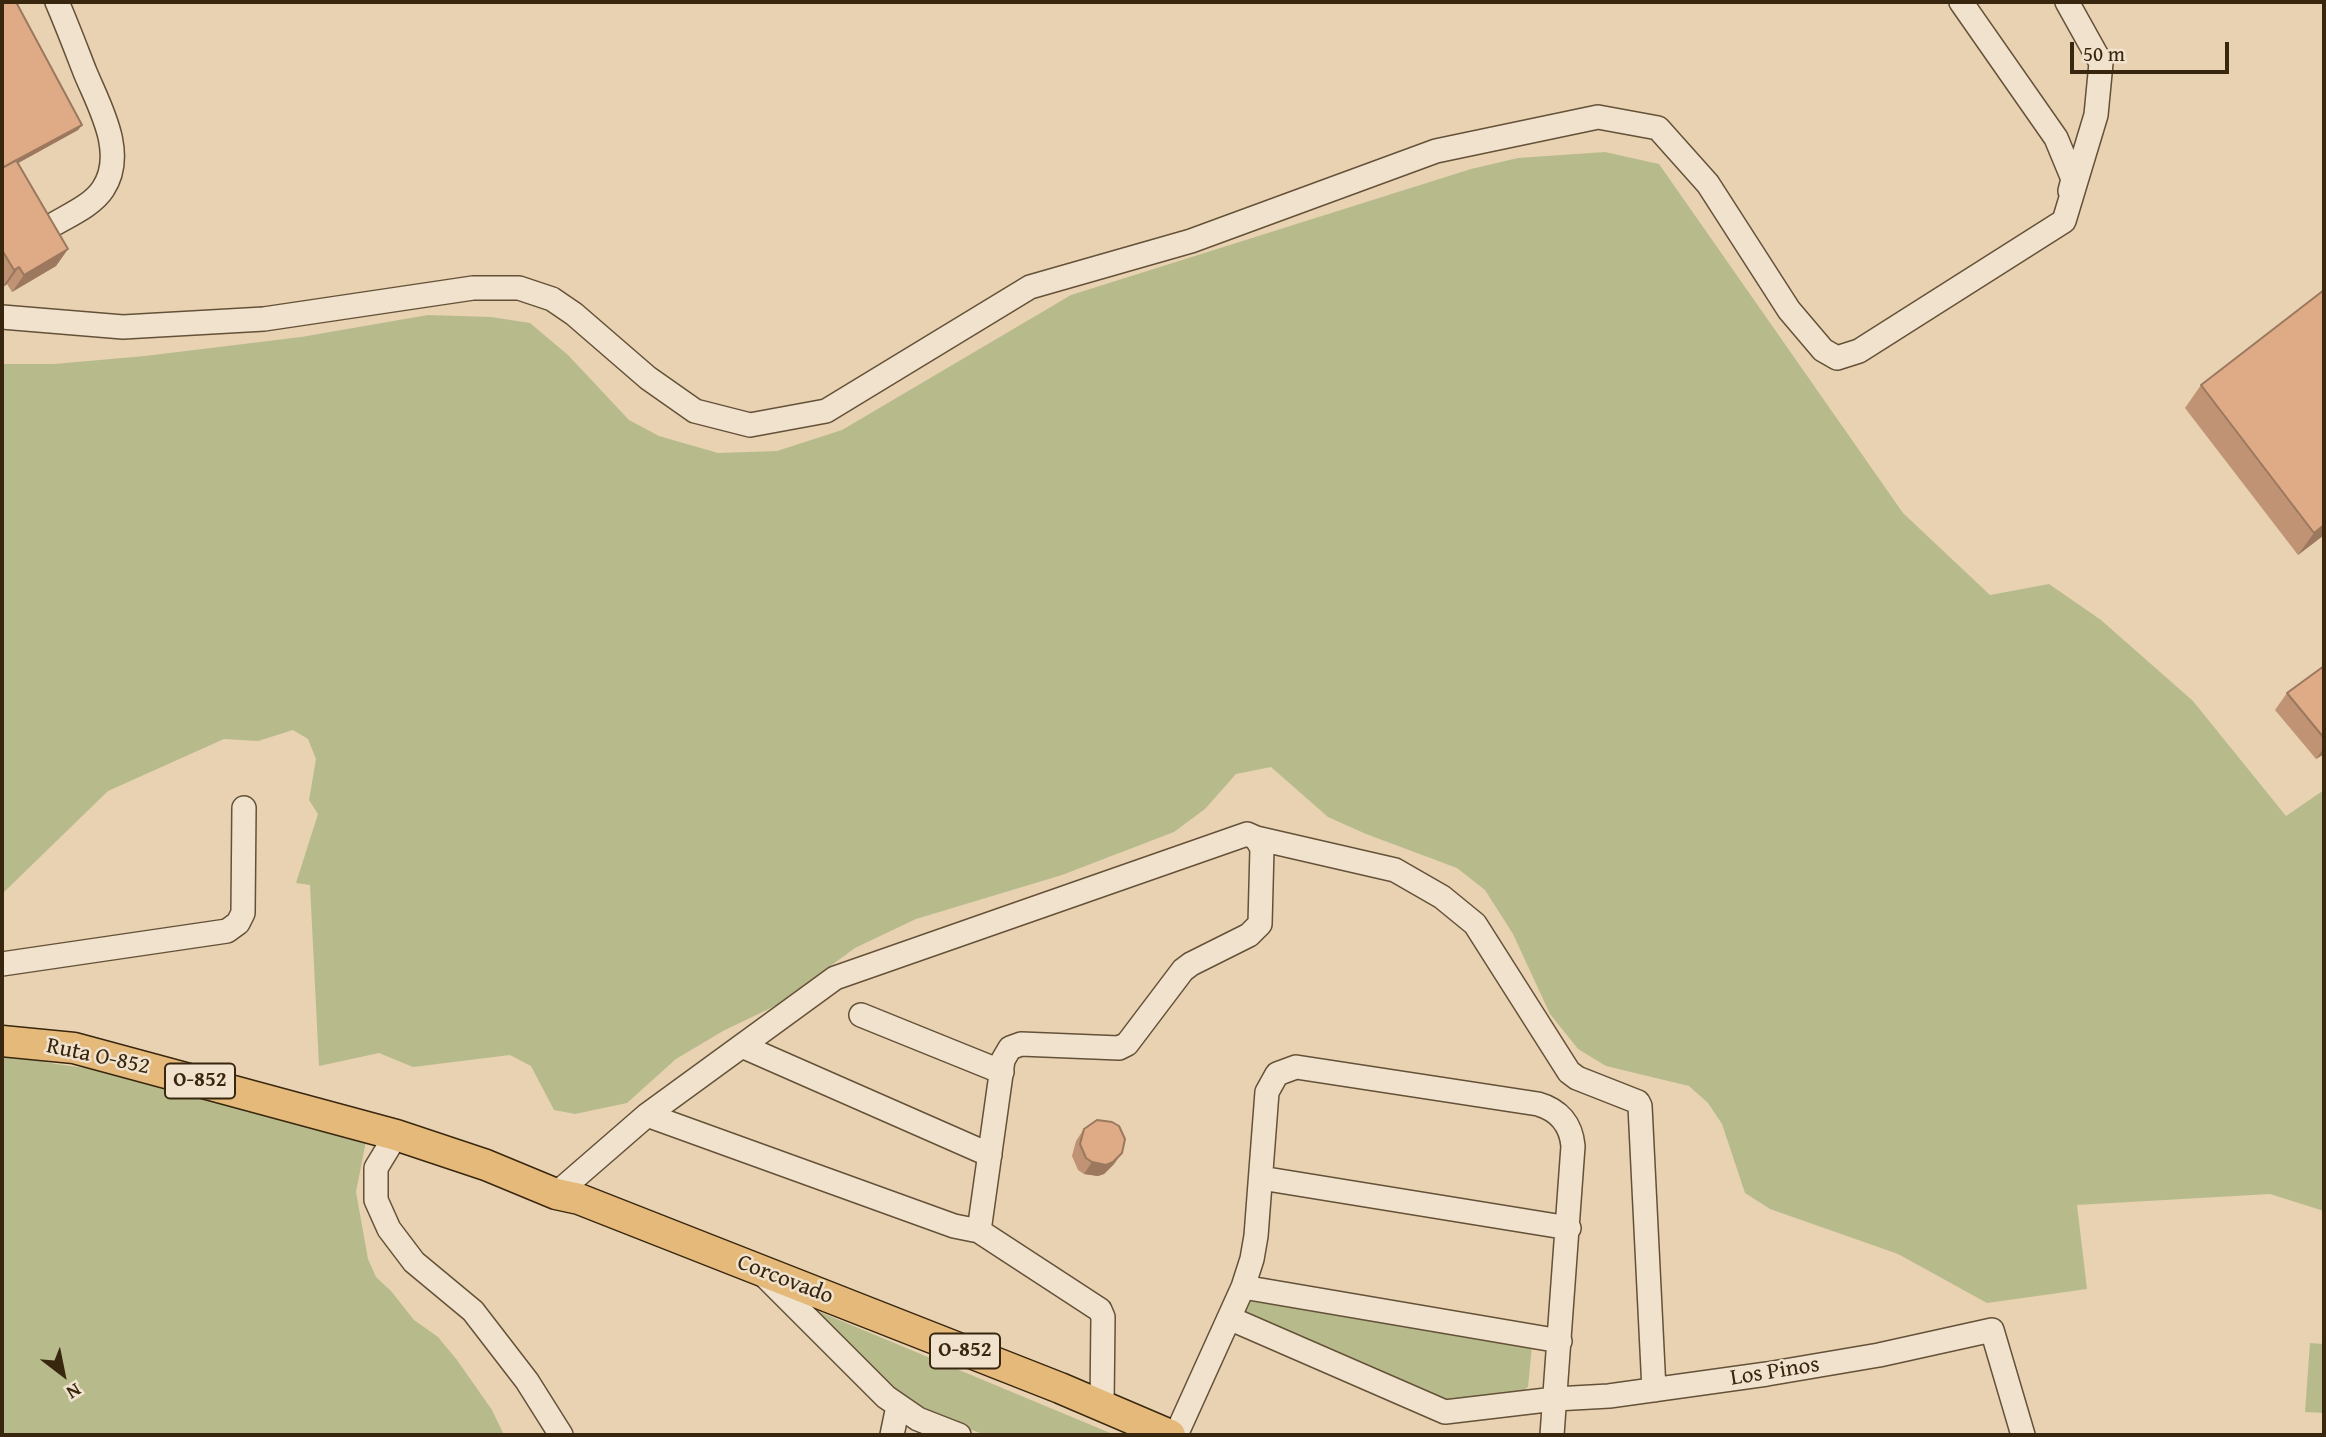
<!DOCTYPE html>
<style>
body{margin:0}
#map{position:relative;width:2326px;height:1437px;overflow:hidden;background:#e8d2b2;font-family:"Gentium Book Plus",serif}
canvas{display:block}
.frame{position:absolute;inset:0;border:4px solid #38260f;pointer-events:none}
.north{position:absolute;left:28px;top:1339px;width:70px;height:70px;-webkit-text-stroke:5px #f0e2cd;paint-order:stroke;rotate:148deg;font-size:19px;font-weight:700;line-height:28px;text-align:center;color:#38260f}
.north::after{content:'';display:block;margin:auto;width:24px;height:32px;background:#38260f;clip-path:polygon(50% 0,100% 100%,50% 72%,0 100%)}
.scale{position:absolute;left:2070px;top:42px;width:159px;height:32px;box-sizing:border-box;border:4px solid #38260f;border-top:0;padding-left:9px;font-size:21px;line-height:24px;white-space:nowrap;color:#38260f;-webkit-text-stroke:5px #f0e2cd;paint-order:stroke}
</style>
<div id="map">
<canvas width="2326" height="1437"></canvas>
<div class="frame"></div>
<div class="north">N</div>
<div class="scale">50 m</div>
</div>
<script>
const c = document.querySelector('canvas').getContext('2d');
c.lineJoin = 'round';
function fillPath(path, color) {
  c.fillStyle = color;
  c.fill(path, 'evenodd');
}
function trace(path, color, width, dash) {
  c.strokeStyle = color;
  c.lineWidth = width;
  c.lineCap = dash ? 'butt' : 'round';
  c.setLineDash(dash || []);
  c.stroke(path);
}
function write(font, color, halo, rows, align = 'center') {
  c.font = font + ' "Gentium Book Plus",serif';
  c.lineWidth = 5;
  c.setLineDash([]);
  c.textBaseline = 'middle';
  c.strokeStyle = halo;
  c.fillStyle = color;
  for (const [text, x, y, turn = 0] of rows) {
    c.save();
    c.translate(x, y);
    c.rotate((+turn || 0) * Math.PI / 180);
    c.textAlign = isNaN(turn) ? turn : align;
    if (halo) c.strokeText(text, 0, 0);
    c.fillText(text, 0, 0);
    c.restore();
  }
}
fillPath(new Path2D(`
 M1605,152L1659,164L1903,513L1990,595L2049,584L2101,620L2193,701L2286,816L2324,790V1211L2270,1194L2077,1205L2087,1289L1987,1303L1898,1254L1770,1209L1745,1193L1722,1124L1708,1103L1689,1086L1606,1066L1578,1049L1550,1014L1513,934L1485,890L1457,868L1366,834L1328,817L1271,767L1236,774L1205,809L1174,832L1062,875L916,919L855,948L777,1005L723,1031L676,1059L627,1103L575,1114L554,1110L531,1066L510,1055L413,1067L379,1053L319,1066L310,885L296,883L318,814L309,800L316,759L308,739L293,730L258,741L224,739L108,791L2,894V364H54L145,356L301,337L428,315L491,317L530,323L568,355L629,420L659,436L718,453L777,451L842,430L1071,295L1471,169L1518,158Z
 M2,1054L56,1064L145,1076L366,1141L356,1192L368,1259L376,1277L391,1291L414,1320L438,1337L457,1360L492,1410L504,1435H2Z
 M1253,1298L1532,1346L1528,1387L1516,1396L1437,1406L1241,1319L1245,1302Z
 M808,1307L1115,1435H993L980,1433L923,1412L902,1402Z
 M2310,1343L2324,1344V1413L2305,1412Z`), '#b7bb8c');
const minor = new Path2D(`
 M1961,2L2056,138L2073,179L2070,191
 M51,226C67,216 92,206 103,189C127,153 99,106 85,72C76,49 67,25 57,2
 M2,317L123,327L264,319L473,288H519L552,299L574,314L648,378L695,411L750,425L826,411L1030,287L1191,241L1436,151L1598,117L1658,128L1708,184L1789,310L1823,350L1837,358L1859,351L2064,221L2096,115L2101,63L2067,2
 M1256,838L1395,870L1442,897L1475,924L1569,1072L1577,1078L1638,1102L1640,1106L1654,1390
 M2,964L227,931L238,923L243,913L244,808
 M861,1015L1002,1072
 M742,1046L990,1155
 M647,1115L954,1226L979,1231L1100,1310L1103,1317L1102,1405
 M396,1135L376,1168V1200L389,1229L414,1262L473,1311L527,1381L561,1435
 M1261,1178L1569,1228
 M556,1194L647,1115L835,978L1247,834L1256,838L1262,848L1260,924L1249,935L1191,964L1183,970L1127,1044L1119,1048L1021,1044L1010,1048L1003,1060L979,1231
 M764,1275L886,1397L918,1419L959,1435
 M1243,1287L1560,1341
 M1229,1318L1445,1412L1555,1399L1609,1396L1767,1374L1879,1355L1992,1330L2023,1435
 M892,1435L898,1406
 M1176,1435L1243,1287L1252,1259L1256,1236L1267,1092L1277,1074L1296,1067L1538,1104C1559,1110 1571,1124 1573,1146L1552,1435`);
const major = new Path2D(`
 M2,1041L74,1048L396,1135L486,1165L556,1194L579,1199L1060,1388L1170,1435`);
trace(minor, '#645138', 26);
trace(major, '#38260f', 33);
trace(minor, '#f0e2cd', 23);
trace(major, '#e4b979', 30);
fillPath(new Path2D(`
 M2,2L82,125L78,130L18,163L68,249L56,266L12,292L7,284L2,288Z
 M2201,385L2324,535L2298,555L2185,408Z
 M2324,666V754L2316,759L2275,710L2287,693Z
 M1084,1129L1114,1164L1104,1174L1098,1176L1084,1174L1078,1170L1072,1156L1076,1141Z`), '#bf9373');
fillPath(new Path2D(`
 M82,125L78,130L2,172V169Z
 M68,249L56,266L12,292L24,275Z
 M19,267L7,284L2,288L14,270Z
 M2324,525V535L2298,555L2314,533Z
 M2324,748V754L2316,759Z
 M1122,1153L1114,1164L1104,1174L1098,1176L1084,1174L1092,1162Z`), '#9b785e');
const building = new Path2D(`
 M2,2H16L82,125L2,168Z
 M16,160L68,249L24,275L19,267L14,270L2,250V168Z
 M2324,290V525L2314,533L2201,385Z
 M2324,666V738L2287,693Z
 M1097,1120L1112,1122L1119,1126L1125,1139L1122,1153L1113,1162L1106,1165L1092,1162L1086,1158L1080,1144L1084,1129Z`);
fillPath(building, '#deab86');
trace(building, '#9b785e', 2);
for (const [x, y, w] of [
 [200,1081,70],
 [965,1351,70]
]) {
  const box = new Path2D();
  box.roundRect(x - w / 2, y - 17.5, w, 35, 5);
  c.fillStyle = '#f0e2cd';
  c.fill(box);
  trace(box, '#38260f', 2);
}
write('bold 21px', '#38260f', null, [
 ["O-852",200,1081],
 ["O-852",965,1351]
]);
write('23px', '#38260f', '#f0e2cd', [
 ["Ruta O-852",98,1057,12],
 ["Corcovado",785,1280,21],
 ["Los Pinos",1775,1372,-9]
]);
</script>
